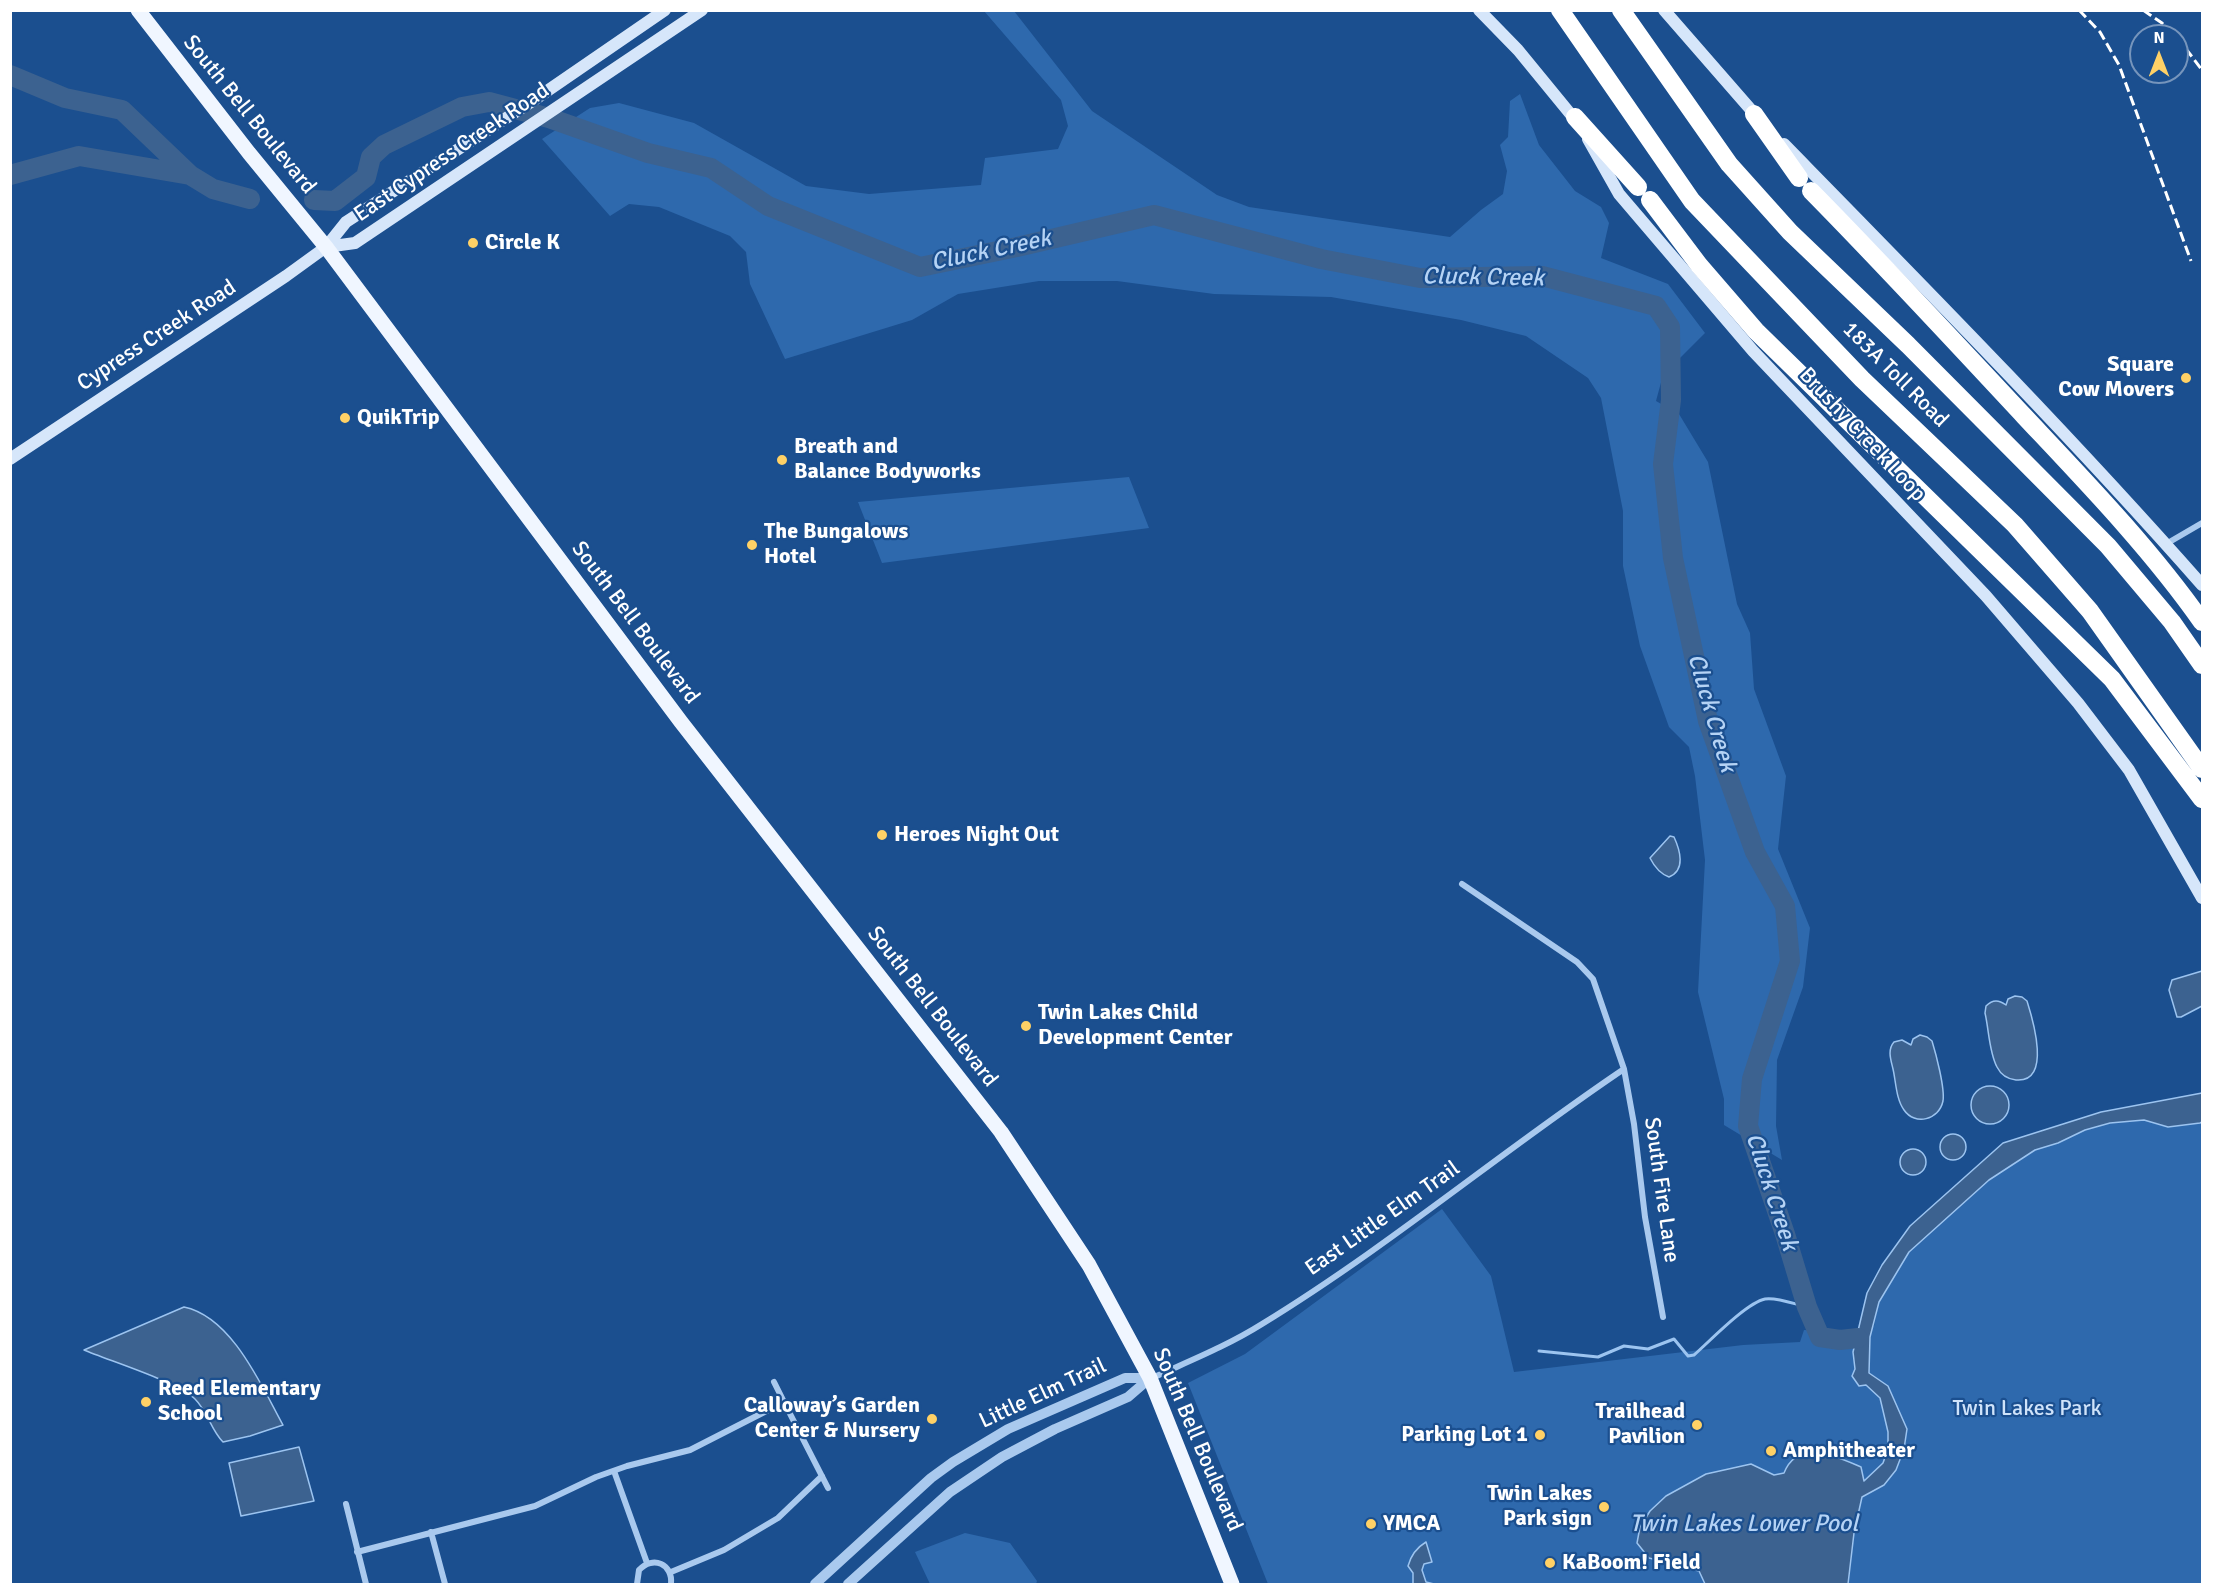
<!DOCTYPE html>
<meta charset="utf-8">
<style>
body{margin:0}
#map{position:relative;width:2213px;height:1595px;overflow:hidden;background:#1b4f8f;font-family:Signika,sans-serif}
canvas{display:block}
.frame{position:absolute;inset:0;border:12px solid #fff;pointer-events:none}
.north{position:absolute;left:2129px;top:24px;width:60px;height:60px;box-sizing:border-box;background:#1b4f8f;border:2px solid #7695bc;border-radius:50%;rotate:0deg;font-size:16px;font-weight:700;line-height:24px;text-align:center;color:#fff}
.north::after{content:'';display:block;margin:auto;width:21px;height:27px;background:#ffd166;clip-path:polygon(50% 0,100% 100%,50% 72%,0 100%)}
</style>
<div id="map">
<canvas width="2213" height="1595"></canvas>
<div class="frame"></div>
<div class="north">N</div>
</div>
<script>
const c = document.querySelector('canvas').getContext('2d');
c.lineJoin = 'round';
function fillPath(path, color) {
  c.fillStyle = color;
  c.fill(path, 'evenodd');
}
function trace(path, color, width, dash) {
  c.strokeStyle = color;
  c.lineWidth = width;
  c.lineCap = dash ? 'butt' : 'round';
  c.setLineDash(dash || []);
  c.stroke(path);
}
function write(font, color, halo, rows, align = 'center') {
  c.font = font + ' Signika,sans-serif';
  c.lineWidth = 4.5;
  c.setLineDash([]);
  c.textBaseline = 'middle';
  c.strokeStyle = halo;
  c.fillStyle = color;
  for (const [text, x, y, turn = 0] of rows) {
    c.save();
    c.translate(x, y);
    c.rotate((+turn || 0) * Math.PI / 180);
    c.textAlign = isNaN(turn) ? turn : align;
    if (halo) c.strokeText(text, 0, 0);
    c.fillText(text, 0, 0);
    c.restore();
  }
}
fillPath(new Path2D(`
 M984,11H1014L1092,111L1217,195L1249,207L1450,237L1481,210L1503,194L1507,171L1500,145L1508,137L1510,101L1520,94L1539,145L1575,191L1601,207L1609,223L1601,258L1668,284L1705,333L1663,375L1656,401L1679,414L1708,462L1737,604L1750,633L1754,689L1786,776L1778,849L1810,928L1803,987L1777,1060L1776,1126L1782,1160L1724,1125V1099L1698,992L1705,860L1695,776L1689,747L1669,727L1640,646L1623,566V511L1601,398L1588,378L1526,336L1461,320L1331,297L1214,294L1117,281H1039L958,294L912,320L785,359L750,284L746,252L730,236L659,207L629,204L610,216L542,139L590,108L619,103L694,123L806,186L869,194L981,185L985,158L1058,149L1068,126L1061,100Z
 M1129,477L1149,528L882,563L858,502Z
 M2144,1120L2168,1127L2202,1122V1584H1268L1188,1383L1245,1354L1442,1209L1491,1276L1514,1372L1743,1345L1800,1342L1804,1330L1859,1333L1874,1326L1879,1302L1909,1252L1989,1180L2035,1150L2058,1143L2085,1130L2110,1123Z
 M965,1533L1010,1543L1037,1581L1036,1584H930L915,1552Z`), '#2e69ad');
const water = new Path2D(`
 M1670,836L1674,837C1680,850 1686,870 1669,877C1661,874 1654,866 1650,858Z
 M2202,971V1006L2181,1017H2177L2169,990L2172,980Z
 M2015,996L2022,997L2027,1001C2033,1020 2052,1083 2016,1080C2007,1079 2001,1075 1997,1067C1989,1052 1989,1030 1985,1013L1986,1006C1993,999 1999,1000 2006,1005L2008,999Z
 M1920,1035L1927,1037L1932,1041C1936,1054 1945,1088 1943,1101C1939,1120 1915,1126 1904,1110C1896,1099 1896,1082 1893,1069C1891,1060 1887,1050 1894,1042L1902,1040L1911,1045L1913,1039Z
 M1971 1105a19 19 0 1 1 38 0a19 19 0 1 1-38 0Z
 M2202,1093V1122L2200,1123L2168,1127L2144,1120L2110,1123L2085,1130L2058,1143L2035,1150L1989,1180L1909,1252L1879,1302L1870,1337L1869,1373L1888,1386L1907,1429L1904,1449L1896,1470L1884,1485L1862,1497L1854,1533L1848,1584H1705L1699,1571L1649,1558L1637,1543L1640,1527L1650,1511L1666,1496L1706,1474L1751,1464L1774,1475L1784,1473C1798,1438 1835,1456 1861,1467L1864,1481L1883,1463L1888,1449V1432L1880,1398L1866,1385L1859,1386L1852,1376L1855,1369L1853,1352L1867,1293L1882,1265L1910,1226L2003,1143L2101,1112Z
 M1940 1147a13 13 0 1 1 26 0a13 13 0 1 1-26 0Z
 M1900 1162a13 13 0 1 1 26 0a13 13 0 1 1-26 0Z
 M184,1307C232,1317 261,1385 283,1425L250,1436L223,1442C211,1430 208,1412 195,1399C178,1382 110,1361 84,1350Z
 M299,1447L314,1501L241,1516L229,1463Z
 M1426,1542L1432,1562L1424,1564L1422,1570L1426,1582L1434,1584H1413V1573L1408,1566C1411,1555 1416,1548 1426,1542Z`);
fillPath(water, '#3c6290');
trace(water, '#9cc4f0', 1.5);
trace(new Path2D(`
 M1539,1351L1598,1357L1624,1346L1648,1349L1674,1339L1688,1356L1694,1355C1709,1342 1746,1303 1765,1299C1777,1297 1794,1304 1807,1307`), '#9cc4f0', 3);
trace(new Path2D(`
 M10,75L65,98L122,110L190,175L213,189L250,199
 M10,175L79,156L190,175
 M314,200L335,201L366,177L371,157L384,145L462,107L489,102L549,118L648,153L711,168L768,206L920,267L1017,247L1154,215L1321,259L1420,278L1542,276L1656,306L1670,327L1671,400L1663,464L1673,558L1708,721L1755,852L1785,906L1790,961L1752,1079L1748,1126L1785,1234L1807,1307L1820,1337L1840,1340L1858,1338`), '#3c6290', 20);
trace(new Path2D(`
 M2166,544L2202,523
 M1462,884L1577,962L1593,979L1624,1069L1634,1124L1645,1217L1663,1317
 M1152,1378C1189,1361 1227,1346 1262,1324C1388,1247 1502,1151 1624,1069
 M784,1402L828,1488
 M614,1471L647,1563
 M346,1504L366,1584
 M431,1532L445,1584
 M357,1552L535,1506L596,1477L627,1466L690,1450L784,1402L774,1382
 M671,1572L724,1550L778,1518L822,1476
 M637,1584L639,1570C653,1555 673,1564 671,1584`), '#a9c9ee', 6);
trace(new Path2D(`
 M815,1584L931,1478L953,1462L1008,1429L1125,1378H1150
 M848,1584L950,1492L1002,1457L1055,1429L1128,1397L1150,1378`), '#a9c9ee', 10);
trace(new Path2D(`
 M1479,10L1518,50L1577,122
 M1664,10L1759,119
 M1588,139L1619,194L1753,351L1986,596L2078,703L2129,770L2202,898
 M1784,144C1926,289 2068,433 2202,585
 M326,247L355,243L702,10
 M10,459L286,276L326,247L346,222L534,100L665,10`), '#d6e6fa', 12);
trace(new Path2D(`
 M138,10L249,153L326,247L681,722L1001,1132L1089,1265L1150,1378L1232,1584`), '#f0f6ff', 15);
trace(new Path2D(`
 M1560,10L1692,201L1862,379L2015,525L2090,611L2202,769
 M1621,10L1729,164L1790,232L1908,345L2108,546L2172,622L2202,665
 M1754,114L1799,178
 M1575,117L1638,187
 M1811,191C1883,264 1953,340 2024,416C2086,482 2150,548 2202,622
 M1650,200L1699,265L1756,331L2112,679L2202,799`), '#fff', 18);
trace(new Path2D(`
 M2079,10L2100,32L2119,65L2191,261
 M2143,10L2162,23L2176,36
 M2177,37L2202,70`), '#fff', 3, [10, 4.5]);
for (const [x, y, r, color] of [
 [473,243,6,"#ffd166"],
 [2186,378,6,"#ffd166"],
 [345,418,6,"#ffd166"],
 [782,460,6,"#ffd166"],
 [752,545,6,"#ffd166"],
 [882,835,6,"#ffd166"],
 [1026,1026,6,"#ffd166"],
 [146,1402,6,"#ffd166"],
 [932,1419,6,"#ffd166"],
 [1697,1425,6,"#ffd166"],
 [1540,1435,6,"#ffd166"],
 [1771,1451,6,"#ffd166"],
 [1604,1507,6,"#ffd166"],
 [1371,1524,6,"#ffd166"],
 [1550,1563,6,"#ffd166"]
]) {
  const dot = new Path2D();
  dot.arc(x, y, r, 0, 2 * Math.PI);
  c.fillStyle = color;
  c.fill(dot);
  trace(dot, '#1b4f8f', 2);
}
write('22px', '#fff', '#1b4f8f', [
 ["South Bell Boulevard",249,115,51],
 ["East Cypress Creek Road",452,153,-34],
 ["Cypress Creek Road",157,336,-33],
 ["183A Toll Road",1895,375,45],
 ["Brushy Creek Loop",1862,435,47],
 ["South Bell Boulevard",635,623,53],
 ["South Bell Boulevard",932,1007,52],
 ["South Fire Lane",1661,1190,82],
 ["East Little Elm Trail",1383,1219,-35],
 ["Little Elm Trail",1043,1394,-25],
 ["South Bell Boulevard",1197,1440,67]
]);
write('bold 22px', '#fff', '#1b4f8f', [
 ["Circle K",485,243],
 ["Square",2174,365,"right"],
 ["Cow Movers",2174,390,"right"],
 ["QuikTrip",357,418],
 ["Breath and",794,447],
 ["Balance Bodyworks",794,472],
 ["The Bungalows",764,532],
 ["Hotel",764,557],
 ["Heroes Night Out",894,835],
 ["Twin Lakes Child",1038,1013],
 ["Development Center",1038,1038],
 ["Reed Elementary",158,1389],
 ["School",158,1414],
 ["Calloway’s Garden",920,1406,"right"],
 ["Center & Nursery",920,1431,"right"],
 ["Trailhead",1685,1412,"right"],
 ["Pavilion",1685,1437,"right"],
 ["Parking Lot 1",1528,1435,"right"],
 ["Amphitheater",1783,1451],
 ["Twin Lakes",1592,1494,"right"],
 ["Park sign",1592,1519,"right"],
 ["YMCA",1383,1524],
 ["KaBoom! Field",1562,1563]
], 'left');
write('22px', '#cfe3fa', '#1b4f8f', [
 ["Twin Lakes Park",2027,1409]
]);
write('italic 24px', '#b5d3f5', '#1b4f8f', [
 ["Cluck Creek",991,251,-12],
 ["Cluck Creek",1483,278,1],
 ["Cluck Creek",1711,713,74],
 ["Cluck Creek",1771,1192,72],
 ["Twin Lakes Lower Pool",1744,1525]
]);
</script>
